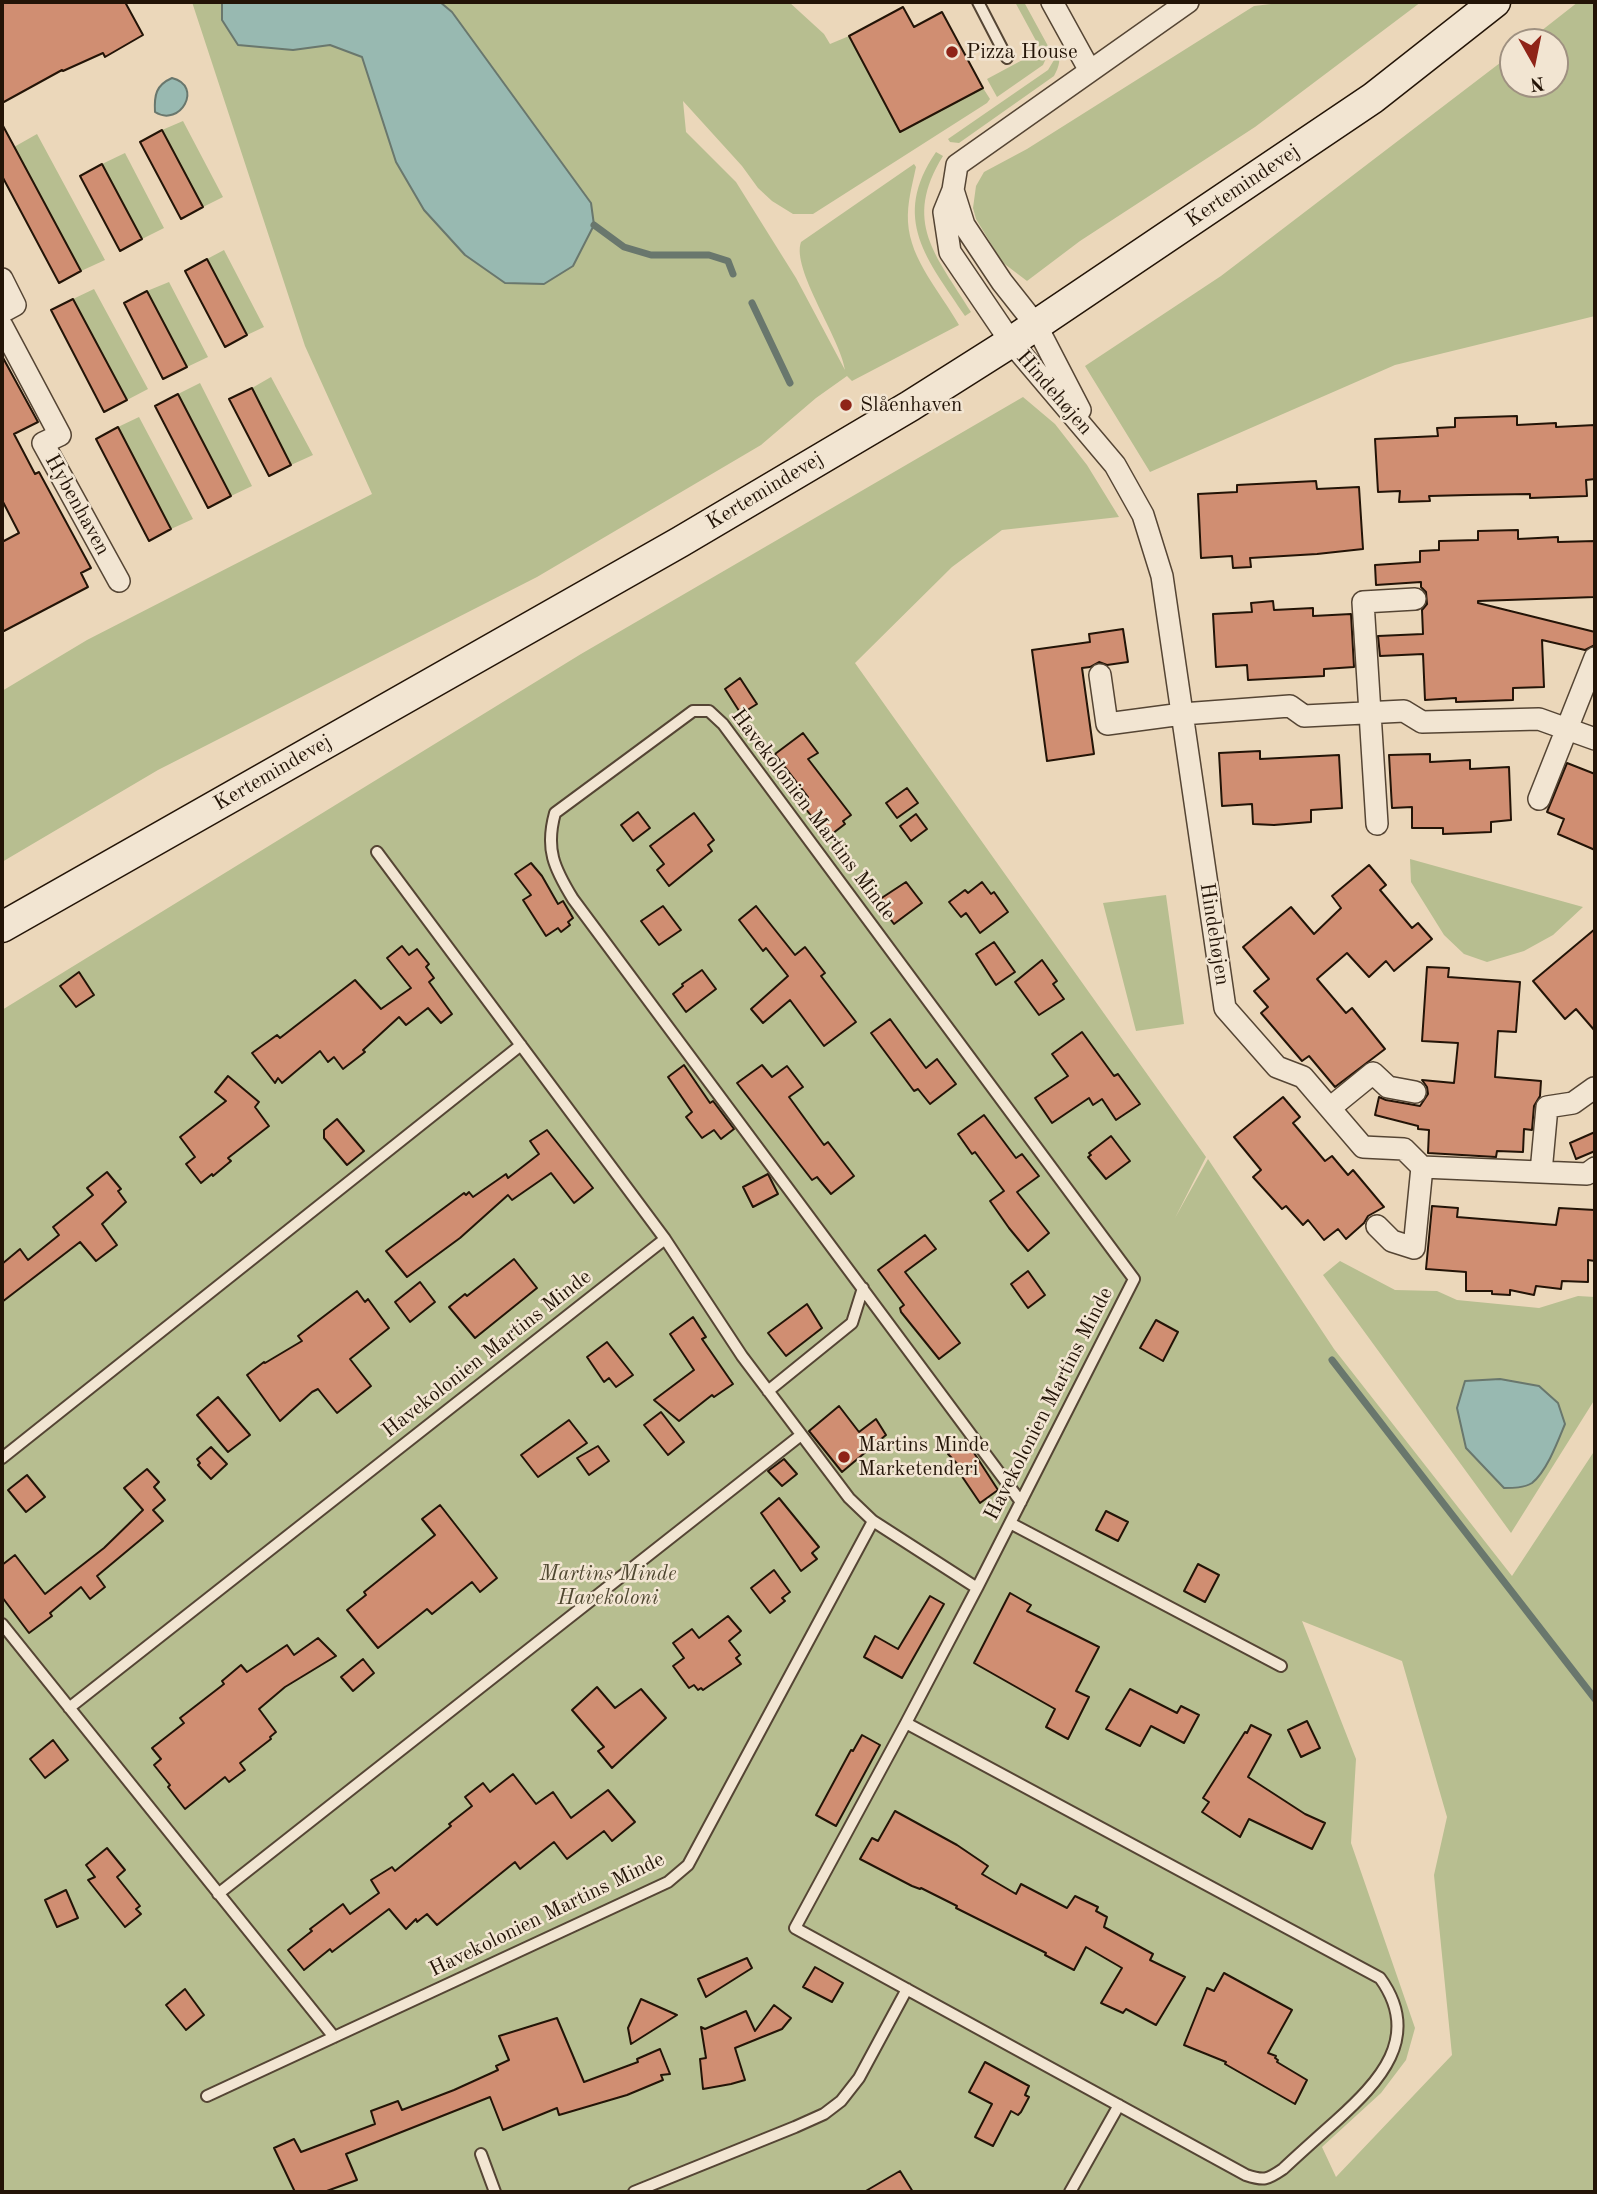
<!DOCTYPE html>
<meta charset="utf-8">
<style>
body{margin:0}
#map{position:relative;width:1597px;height:2194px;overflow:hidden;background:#ebd7ba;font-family:"Old Standard TT",serif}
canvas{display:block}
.frame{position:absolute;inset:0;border:4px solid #231407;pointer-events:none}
.north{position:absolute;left:1499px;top:28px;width:70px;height:70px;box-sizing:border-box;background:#f2e5d2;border:2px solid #9f9181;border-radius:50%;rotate:171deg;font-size:19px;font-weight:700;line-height:28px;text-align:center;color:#231407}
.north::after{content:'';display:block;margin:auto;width:24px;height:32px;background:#8f2418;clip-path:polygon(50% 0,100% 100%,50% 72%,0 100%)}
</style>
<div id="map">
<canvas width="1597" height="2194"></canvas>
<div class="frame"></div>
<div class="north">N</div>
</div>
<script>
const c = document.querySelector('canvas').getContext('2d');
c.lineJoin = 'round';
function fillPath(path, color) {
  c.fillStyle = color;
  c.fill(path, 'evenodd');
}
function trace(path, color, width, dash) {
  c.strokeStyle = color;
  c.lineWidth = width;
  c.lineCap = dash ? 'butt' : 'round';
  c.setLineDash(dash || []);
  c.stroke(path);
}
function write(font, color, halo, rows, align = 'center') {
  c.font = font + ' "Old Standard TT",serif';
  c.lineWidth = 5;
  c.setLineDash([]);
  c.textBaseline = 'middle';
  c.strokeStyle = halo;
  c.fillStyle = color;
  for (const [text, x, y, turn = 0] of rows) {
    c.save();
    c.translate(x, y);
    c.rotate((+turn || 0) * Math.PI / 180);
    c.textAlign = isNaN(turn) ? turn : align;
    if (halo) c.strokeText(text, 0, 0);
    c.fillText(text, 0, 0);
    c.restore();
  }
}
fillPath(new Path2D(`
 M192,2H222V20L293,50L330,45L362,57L396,162L424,210L465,255L591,203L452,12L440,2H789L824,34L830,44L849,36L900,132L983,88L990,99L987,103L813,214H793L772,201L758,188L742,166L683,101L686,132L736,182L796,278L845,370C841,339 791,269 801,242L914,164L916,167C912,186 907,203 908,222C910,260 941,293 959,325L852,381L847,376L816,398L761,445L537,577L158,770L2,862V691L87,640L372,494L305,346Z
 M1015,2H1024L1048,46V54L1043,65L997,97L987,79L1041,50Z
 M1288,2H1421L1255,127L1080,241L1027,281L1002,262L976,219L973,208L976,186L984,172L1027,149L1254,6Z
 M1578,2H1595V316L1395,365L1150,472L1085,366L1221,276L1513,53V84H1555V42H1527Z
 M1056,48C1062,58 1059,67 1054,76L959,143L950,142L948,139L1048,70L1054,60Z
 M183,121L223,197L203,207L162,130Z
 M37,134L105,260L81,271L14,147Z
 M936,152L943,156C902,222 936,255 971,312L965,316C928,260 890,219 936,152Z
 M125,153L164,228L142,239L102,164Z
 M224,250L264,327L247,335L207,259Z
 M169,282L208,357L187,367L147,291Z
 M94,289L148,389L127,400L73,299Z
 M271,377L313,455L291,465L252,388Z
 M200,383L252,486L231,496L178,394Z
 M1023,397L1055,424L1087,465L1119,517L1002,530L952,567L855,663L1206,1157L1175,1218L1208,1159L1334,1349L1512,1576L1595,1450V2192H2V1010L581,654ZM1302,1621L1402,1661L1447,1817L1434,1875L1452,2055L1336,2177L1322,2147L1381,2093L1406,2060L1415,2028L1351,1843L1356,1759Z
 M139,417L193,519L171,529L118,427Z
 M1410,859L1583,907L1553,935L1524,951L1487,962L1464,954L1444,935L1411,882Z
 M1166,895L1184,1024L1136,1031L1103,903Z
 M1340,1261L1395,1290L1437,1291L1457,1300L1539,1308L1578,1296L1595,1297V1399L1511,1533L1323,1275Z`), '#b7be90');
const water = new Path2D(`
 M222,2H440L452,12L591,203L594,225L573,266L544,284L505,283L465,255L424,210L396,162L362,57L330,45L293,50L238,45L222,20Z
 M172,78C204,86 180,128 155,112C154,95 156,85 172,78Z
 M1500,1379L1539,1386L1558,1403L1565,1424C1558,1441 1547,1471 1532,1483C1524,1488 1513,1488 1504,1488L1466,1448L1457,1408L1465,1381Z`);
fillPath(water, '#98b9b1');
trace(water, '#69776d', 2);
trace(new Path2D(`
 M594,225L624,247L651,255H709L728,261L733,274
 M752,303L790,383
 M1332,1360L1595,1699`), '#69776d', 7);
const building = new Path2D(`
 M2,2H125L143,35L105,57L103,53L63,71L62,70L2,103Z
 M903,7L914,27L942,12L983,88L900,132L849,36Z
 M2,124L81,271L59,283L2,176Z
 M162,130L203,207L181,219L140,142Z
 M102,164L142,239L120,251L80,176Z
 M207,259L247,335L225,347L185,271Z
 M147,291L187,367L163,379L124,303Z
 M73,299L127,400L104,412L51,310Z
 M2,356L38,422L14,434L35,474L39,472L91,568L81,573L88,587L2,632V542L19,533L2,500Z
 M252,388L291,465L269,476L229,399Z
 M178,394L231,496L208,508L155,406Z
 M1517,416V425L1556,423V427L1595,425V479L1586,480L1587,496L1530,498V494L1469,495L1429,496L1430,501L1399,502L1400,491L1378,492L1375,439L1438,436L1437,428L1455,427V418Z
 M118,427L171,529L149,541L96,439Z
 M1316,481L1317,489L1359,487L1363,549L1317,554L1250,558L1251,567L1233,568L1232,556L1201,558L1198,494L1237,492V485Z
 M1518,530V539L1558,537V542L1595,541V597L1478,601V603L1595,632V645L1585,650L1542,640L1544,687L1513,688V700L1456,702V698L1425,700L1423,654L1380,656L1378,636L1423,634L1422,610L1427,604L1426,592L1421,587V582L1376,585L1375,565L1420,562V551L1439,550V541L1478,540V531Z
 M1273,601L1274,610L1313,608V616L1351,614L1354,667L1324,669V676L1248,680L1247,665L1216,667L1213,614L1252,612L1251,603Z
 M1123,629L1128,662L1107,665L1099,662L1090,667L1082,668L1094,754L1047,761L1032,650L1090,642L1089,634Z
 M740,678L757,704L741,714L725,689Z
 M803,733L818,753L808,759L851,815L843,821L845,824L828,837L801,803L808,797L775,754Z
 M1260,751V759L1339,755L1342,808L1311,810V822L1274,825L1253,824L1252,804L1222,806L1219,753Z
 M1430,754V762L1470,760V769L1509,767L1511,820L1491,822V832L1443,834V828H1412V807L1392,808L1389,755Z
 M1567,763L1595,774V850L1558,834L1564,819L1547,812Z
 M907,788L918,803L897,818L886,803Z
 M638,812L650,828L633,841L621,825Z
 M694,813L714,840L708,845L712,851L669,886L657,870L664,864L650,846Z
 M916,814L927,829L911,841L900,826Z
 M531,863L542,876L558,904L563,901L573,918L568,922L570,925L561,932L558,928L546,936L523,900L531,895L515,874Z
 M1369,865L1386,885L1380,890L1412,928L1418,923L1432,939L1394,971L1386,961L1369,977L1347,953L1317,979L1346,1013L1352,1008L1385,1049L1335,1087L1309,1056L1302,1061L1261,1013L1268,1007L1254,991L1269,979L1243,947L1291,907L1314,934L1341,908L1332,896Z
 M906,882L922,903L894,924L877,901Z
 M982,882L991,894L994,892L1008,912L980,933L966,913L961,917L949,902L965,890L968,893Z
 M663,906L681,930L659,945L641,921Z
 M756,906L795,955L805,947L825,973L821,976L856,1022L824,1046L790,1000L763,1023L751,1009L788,976L766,948L763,951L739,920Z
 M1595,929V1031L1576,1009L1565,1019L1533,981Z
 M994,942L1015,972L996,985L976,954Z
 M402,946L409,955L417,949L429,964L426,967L434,978L429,982L452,1014L441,1023L428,1008L406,1025L399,1017L363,1050L365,1052L343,1069L334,1057L328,1062L320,1051L282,1083L278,1078L275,1083L252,1053L277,1035L280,1038L355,980L381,1009L411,988L387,958Z
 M1042,960L1057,981L1053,984L1064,999L1039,1015L1015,982Z
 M1427,967L1449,968L1448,977L1520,982L1516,1032L1498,1031L1495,1077L1541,1081L1540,1096L1534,1106L1532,1130L1524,1129L1523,1152L1497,1151L1496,1157L1428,1153L1429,1130L1418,1129V1126L1375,1115L1379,1097L1386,1100L1420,1106L1428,1094L1427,1087L1422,1080L1454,1083L1458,1043L1422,1041Z
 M702,970L716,989L686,1012L673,994L683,986L682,984Z
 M79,972L94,995L76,1007L60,986Z
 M890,1019L926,1068L937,1059L956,1084L930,1104L918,1089L914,1091L871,1033Z
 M1082,1032L1114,1076L1118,1074L1140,1104L1116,1120L1102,1099L1093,1105L1089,1098L1052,1123L1035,1098L1068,1076L1052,1054Z
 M684,1065L710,1103L713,1101L734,1129L721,1139L714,1130L702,1138L686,1117L692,1112L668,1077Z
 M762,1065L772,1077L787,1066L803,1087L789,1097L824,1145L828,1142L854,1176L831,1194L817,1177L812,1180L737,1083Z
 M228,1076L259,1102L255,1107L269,1126L228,1158L231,1161L213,1176L212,1174L201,1183L186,1164L195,1157L180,1137L226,1101L215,1092Z
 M1283,1097L1300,1117L1293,1123L1325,1161L1332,1156L1348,1175L1353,1170L1384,1207L1368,1216L1364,1223L1346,1239L1338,1229L1324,1240L1308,1220L1303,1225L1286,1206L1282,1209L1253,1177L1261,1170L1234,1137Z
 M984,1115L1016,1158L1022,1154L1039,1176L1017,1192L1049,1233L1028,1251L1009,1228L990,1201L1004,1191L975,1152L972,1154L958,1134Z
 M337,1119L364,1151L347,1165L324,1138V1130Z
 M547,1130L593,1188L574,1203L551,1173L512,1200L508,1195L460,1238L407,1277L386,1251L464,1193L466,1195L469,1192L473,1197L506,1174L508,1178L539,1154L530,1141Z
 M1595,1132V1151L1576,1159L1570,1143Z
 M1111,1136L1130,1161L1106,1179L1088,1157L1091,1155L1089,1153Z
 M107,1172L121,1189L118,1191L126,1202L102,1224L117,1245L96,1261L80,1242L2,1302V1264L20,1249L28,1260L59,1235L53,1227L93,1195L87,1188Z
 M768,1174L778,1194L753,1207L743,1187Z
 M1432,1206L1458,1208L1457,1217L1556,1225L1559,1208L1595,1210V1261L1588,1260V1282L1562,1281L1561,1289L1536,1286L1534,1295L1510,1290V1295L1492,1294V1291H1466V1272L1426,1269Z
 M925,1235L936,1249L905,1272L960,1343L939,1359L901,1312L900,1308L904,1305L878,1270Z
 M514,1259L537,1288L475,1338L449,1307L465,1294L467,1296Z
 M1028,1271L1045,1295L1028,1308L1011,1284Z
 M420,1282L435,1302L410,1322L395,1302Z
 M357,1291L365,1302L368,1299L389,1328L350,1359L371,1386L337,1413L318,1389L312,1392L280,1421L247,1375L264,1362L265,1363L302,1341L298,1336Z
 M807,1304L822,1328L786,1356L768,1333Z
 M693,1317L706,1337L702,1339L733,1384L714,1397L712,1395L679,1421L654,1400L694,1370L670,1334Z
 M1156,1320L1178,1332L1163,1361L1140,1348Z
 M607,1342L633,1375L616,1387L609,1378L604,1382L587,1357Z
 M218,1397L250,1435L228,1452L197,1415Z
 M839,1406L859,1432L876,1419L886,1435L842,1472L809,1431Z
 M661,1412L684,1442L668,1455L644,1425Z
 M569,1420L587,1443L538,1477L521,1455Z
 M965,1439L998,1490L980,1503L959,1472L962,1469L948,1454Z
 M598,1446L609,1461L589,1475L577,1458Z
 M211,1447L227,1464L211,1479L198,1465L200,1463L197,1459Z
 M784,1459L797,1474L782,1486L768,1471Z
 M147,1469L159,1482L154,1487L165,1500L153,1510L163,1521L97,1576L105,1587L90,1599L81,1587L50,1613L52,1616L29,1633L2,1597V1565L15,1555L45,1594L104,1548L143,1510L124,1488Z
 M27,1475L45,1497L26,1512L8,1490Z
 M779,1498L819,1547L812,1553L817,1559L801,1571L761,1513Z
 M440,1505L497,1578L480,1592L472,1582L432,1614L427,1609L378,1648L347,1610L366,1595L364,1592L435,1535L422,1519Z
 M1106,1511L1128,1522L1118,1541L1096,1530Z
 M1198,1564L1219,1575L1205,1602L1184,1591Z
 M774,1570L790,1592L782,1598L785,1601L770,1613L751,1588Z
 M1010,1593L1031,1605L1027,1611L1099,1647L1076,1691L1089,1697L1068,1739L1046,1727L1055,1709L974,1663Z
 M930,1596L944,1604L902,1678L864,1657L875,1636L898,1649Z
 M728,1616L741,1631L729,1641L740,1655L736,1658L741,1664L703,1690L701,1688L698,1690L694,1685L689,1688L673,1666L684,1658L673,1643L692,1629L699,1638Z
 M318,1638L336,1656L285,1687L259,1709L276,1732L270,1737L271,1739L240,1763L245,1770L229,1782L225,1777L185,1809L168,1787L170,1785L154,1765L161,1759L152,1748L184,1723L180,1718L224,1684L222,1681L241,1665L247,1672L287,1645L294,1655Z
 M363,1659L374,1673L353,1691L341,1677Z
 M597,1687L615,1708L641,1689L666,1718L612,1768L598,1751L604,1747L572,1710Z
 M1130,1689L1177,1713L1181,1706L1199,1715L1184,1743L1151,1726L1140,1746L1106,1729Z
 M1307,1721L1320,1748L1301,1757L1288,1730Z
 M1251,1725L1271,1735L1248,1777L1305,1814L1325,1823L1312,1849L1249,1819L1240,1837L1202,1812L1209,1802L1203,1798L1245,1732L1247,1733Z
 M862,1735L880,1745L836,1826L816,1815L851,1750L853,1751Z
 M53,1740L68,1760L45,1778L30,1759Z
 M513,1774L536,1804L553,1792L571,1818L608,1790L635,1822L612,1841L604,1831L567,1859L554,1842L520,1869L515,1862L437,1925L427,1914L417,1922L416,1919L406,1929L389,1909L332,1952L330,1949L304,1970L288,1950L312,1931L310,1929L343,1904L350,1914L379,1893L371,1880L392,1867L395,1871L451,1826L449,1824L472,1806L465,1797L483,1783L490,1792Z
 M895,1811L957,1845L988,1866L982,1874L1016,1894L1021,1884L1067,1908L1075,1896L1098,1907L1096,1911L1107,1917L1104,1927L1153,1954L1150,1960L1185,1977L1156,2025L1126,2009L1123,2013L1101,2003L1122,1968L1086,1947L1074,1970L1045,1955L1046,1953L956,1908L957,1906L921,1888L920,1889L912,1886L860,1859L872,1838L878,1841Z
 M107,1848L125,1870L117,1877L140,1906L136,1909L141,1914L125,1927L88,1880L95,1877L86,1865Z
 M66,1890L78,1918L57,1927L45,1900Z
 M747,1958L752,1968L706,1997L698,1979Z
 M815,1967L843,1983L832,2002L803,1987Z
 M1224,1973L1292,2010L1268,2053L1276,2056L1275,2058L1278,2060L1277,2062L1307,2080L1295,2104L1225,2064L1226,2062L1184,2045L1207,1988L1214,1991Z
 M185,1989L204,2015L186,2030L166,2005Z
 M641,1999L677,2015L631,2044L628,2028Z
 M774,2005L791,2018L782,2029L735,2048L745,2080L731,2084L703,2089L700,2059L706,2058L701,2027L705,2029L746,2011L755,2031Z
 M557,2018L584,2082L638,2062L637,2059L660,2049L670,2074L661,2075L663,2080L627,2095L559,2115L557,2108L503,2130L490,2097L346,2154L357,2180L324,2192H295L274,2148L294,2139L301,2152L375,2124L371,2111L398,2101L402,2110L454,2090L498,2070L496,2066L509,2060L499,2036Z
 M985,2062L1029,2086L1025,2095L1029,2097L1021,2112L1018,2115L1011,2111L993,2146L975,2137L992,2104L969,2092Z
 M900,2171L913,2192H864Z`);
fillPath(building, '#d08e72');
trace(building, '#231407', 2);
const lane = new Path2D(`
 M978,2L1007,58
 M377,852L665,1239L742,1356L849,1498L873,1521L977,1588L1134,1279L723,724L709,711H693L555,813C545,849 554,868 573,899L1021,1502
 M768,1391L852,1323L863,1288
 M2,1458L521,1045
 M1010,1523L1281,1666
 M2,1624L334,2037
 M69,1708L665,1239
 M906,1723L1380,1978C1423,2037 1379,2082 1336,2121C1318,2137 1300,2153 1283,2169C1267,2180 1264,2181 1246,2175L795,1928L906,1723L977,1588
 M218,1894L801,1435
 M207,2096L668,1882L688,1865L873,1521
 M481,2154L495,2192
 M634,2192L795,2127L824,2114L841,2101L859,2078L907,1989
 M1070,2192L1119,2105`);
const street = new Path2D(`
 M1052,2L1090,71
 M1188,2L957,165L953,190L944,212L950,252L1011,342L1115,465L1143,515L1162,576L1225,1008L1277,1067L1303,1077L1363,1147L1404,1149L1422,1167L1587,1174L1595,1168
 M953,190L964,225L1002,282L1036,325L1080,410
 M2,279L15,305L2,312
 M2,326L60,435L43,443L119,581
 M1100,675L1107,724L1182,714L1290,706L1304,716L1404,711L1422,722L1539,719L1595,739
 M1539,799L1595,658
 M1377,824L1363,602L1415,599
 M1330,1108L1373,1073L1388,1087L1415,1092
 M1541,1172L1547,1107L1573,1103L1594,1088
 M1377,1226L1392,1241L1414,1248L1422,1167`);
const secondary = new Path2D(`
 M2,927L680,542L910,406L1011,342L1373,98L1495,2`);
trace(lane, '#554534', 14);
trace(street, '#554534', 24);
trace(secondary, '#231407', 33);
trace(lane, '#f2e5d2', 10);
trace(street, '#f2e5d2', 21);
trace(secondary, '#f2e5d2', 30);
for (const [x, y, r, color] of [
 [952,52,7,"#8f2418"],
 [846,405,7,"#8f2418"],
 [844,1457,7,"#8f2418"]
]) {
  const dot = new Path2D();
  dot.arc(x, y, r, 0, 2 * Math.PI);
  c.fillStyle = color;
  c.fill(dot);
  trace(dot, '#f2e5d2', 2.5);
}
write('21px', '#231407', '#f2e5d2', [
 ["Pizza House",966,52],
 ["Slåenhaven",860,405],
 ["Martins Minde",858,1445],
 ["Marketenderi",858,1469]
], 'left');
write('21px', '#231407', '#f2e5d2', [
 ["Kertemindevej",1243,186,-34],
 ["Hindehøjen",1054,393,49],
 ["Kertemindevej",765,491,-31],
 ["Hybenhaven",77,505,61],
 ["Kertemindevej",273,773,-30],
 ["Havekolonien Martins Minde",813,815,53],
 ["Hindehøjen",1214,934,81],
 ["Havekolonien Martins Minde",487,1354,-38],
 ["Havekolonien Martins Minde",1049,1404,-63],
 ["Havekolonien Martins Minde",547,1915,-26]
]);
write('italic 21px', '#4f4730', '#f2e5d2', [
 ["Martins Minde",608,1574],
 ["Havekoloni",608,1598]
]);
</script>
